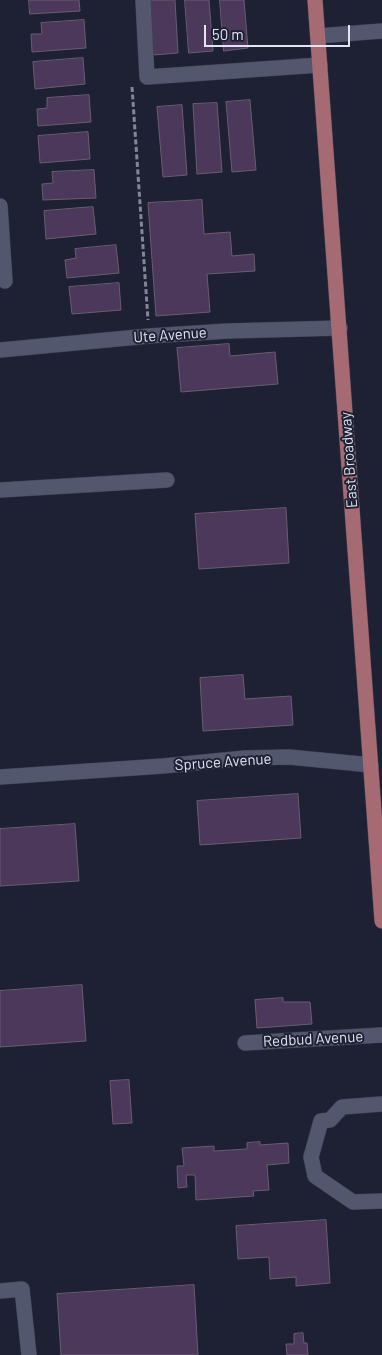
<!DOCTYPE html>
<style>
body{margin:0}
#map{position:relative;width:382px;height:1355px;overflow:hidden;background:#1e2134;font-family:Barlow,sans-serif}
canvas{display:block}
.scale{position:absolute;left:204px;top:25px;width:146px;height:22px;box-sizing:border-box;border:2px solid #e1e4f1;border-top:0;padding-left:6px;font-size:15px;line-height:18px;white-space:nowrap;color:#e1e4f1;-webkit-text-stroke:4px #1e2134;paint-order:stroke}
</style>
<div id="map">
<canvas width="382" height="1355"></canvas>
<div class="scale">50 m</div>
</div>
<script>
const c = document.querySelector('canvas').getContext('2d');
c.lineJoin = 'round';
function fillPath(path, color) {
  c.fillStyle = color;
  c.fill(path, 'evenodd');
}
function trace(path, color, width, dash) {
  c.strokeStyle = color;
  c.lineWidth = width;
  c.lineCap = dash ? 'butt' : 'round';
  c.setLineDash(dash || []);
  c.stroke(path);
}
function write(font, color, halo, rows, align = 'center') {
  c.font = font + ' Barlow,sans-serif';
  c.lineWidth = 4;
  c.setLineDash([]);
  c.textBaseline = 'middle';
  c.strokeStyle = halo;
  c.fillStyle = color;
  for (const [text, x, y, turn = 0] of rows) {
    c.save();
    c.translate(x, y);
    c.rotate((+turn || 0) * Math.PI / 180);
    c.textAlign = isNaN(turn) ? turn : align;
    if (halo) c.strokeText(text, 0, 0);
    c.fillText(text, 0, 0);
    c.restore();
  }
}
const building = new Path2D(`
 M29,0H79L80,11L30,14Z
 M151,0H175L178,53L153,55Z
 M185,0H209L213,51L189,53Z
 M220,0H244L248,48L224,51Z
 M84,20L86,48L32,52L31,34H42L41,23Z
 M83,58L85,84L35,89L33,62Z
 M89,95L91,122L38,126L37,109L47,108V98Z
 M250,100L256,170L232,172L226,102Z
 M217,103L222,172L197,174L193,104Z
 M182,105L187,175L163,177L157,107Z
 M88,132L90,159L40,163L38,136Z
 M94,170L96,198L43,200L42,184L53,183L52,172Z
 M202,200L204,234L230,232L232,256L254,254L255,271L207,274L210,312L156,316L148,203Z
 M93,207L96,234L46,239L44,211Z
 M116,245L119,273L67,278L65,260L76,258L75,249Z
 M119,283L121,310L72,314L69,287Z
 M229,344L230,356L275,352L278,384L181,392L177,348Z
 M286,508L289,563L199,569L195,514Z
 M243,675L245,699L291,696L293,725L203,731L200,678Z
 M298,794L301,838L200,845L197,801Z
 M75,824L79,881L0,886V829Z
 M82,985L86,1041L0,1047V991Z
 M283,998V1002H310L312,1024L257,1028L255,1000Z
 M129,1080L132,1123L113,1124L110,1081Z
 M260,1142V1145L288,1143L289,1163L267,1165L269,1190L253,1191L254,1196L196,1200L195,1175H186L187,1187L178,1188L177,1166H184L182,1148L214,1146V1151L247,1149V1143Z
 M326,1220L330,1283L296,1286V1277L270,1279L269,1257L238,1259L236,1226Z
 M194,1285L198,1355H61L57,1294Z
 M303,1333L304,1343H307L308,1355H287L286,1344H294V1334Z`);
fillPath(building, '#4b385a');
trace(building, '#695d72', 1);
const minor = new Path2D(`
 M143,0L147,77L320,65
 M318,36L382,31
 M0,206L5,281
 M0,350L149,336L228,331L340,328
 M0,490L167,480
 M0,777L163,766L245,758L289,757L371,765
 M245,1043L382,1035
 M382,1104L342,1107L330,1120L321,1121L311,1157L315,1176L353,1202L382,1201
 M0,1291L22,1289L29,1355`);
const major = new Path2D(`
 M315,0L382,921`);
trace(minor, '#3c3e4e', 16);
trace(major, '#3c3e4e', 16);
trace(new Path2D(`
 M132,87L148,320`), '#838696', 3, [5, 2.5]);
trace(minor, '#53576d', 15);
trace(major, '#a66a73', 15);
write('15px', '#e1e4f1', '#1e2134', [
 ["Ute Avenue",170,335,-4],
 ["East Broadway",349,460,-94],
 ["Spruce Avenue",223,762,-4],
 ["Redbud Avenue",313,1039,-3]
]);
</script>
